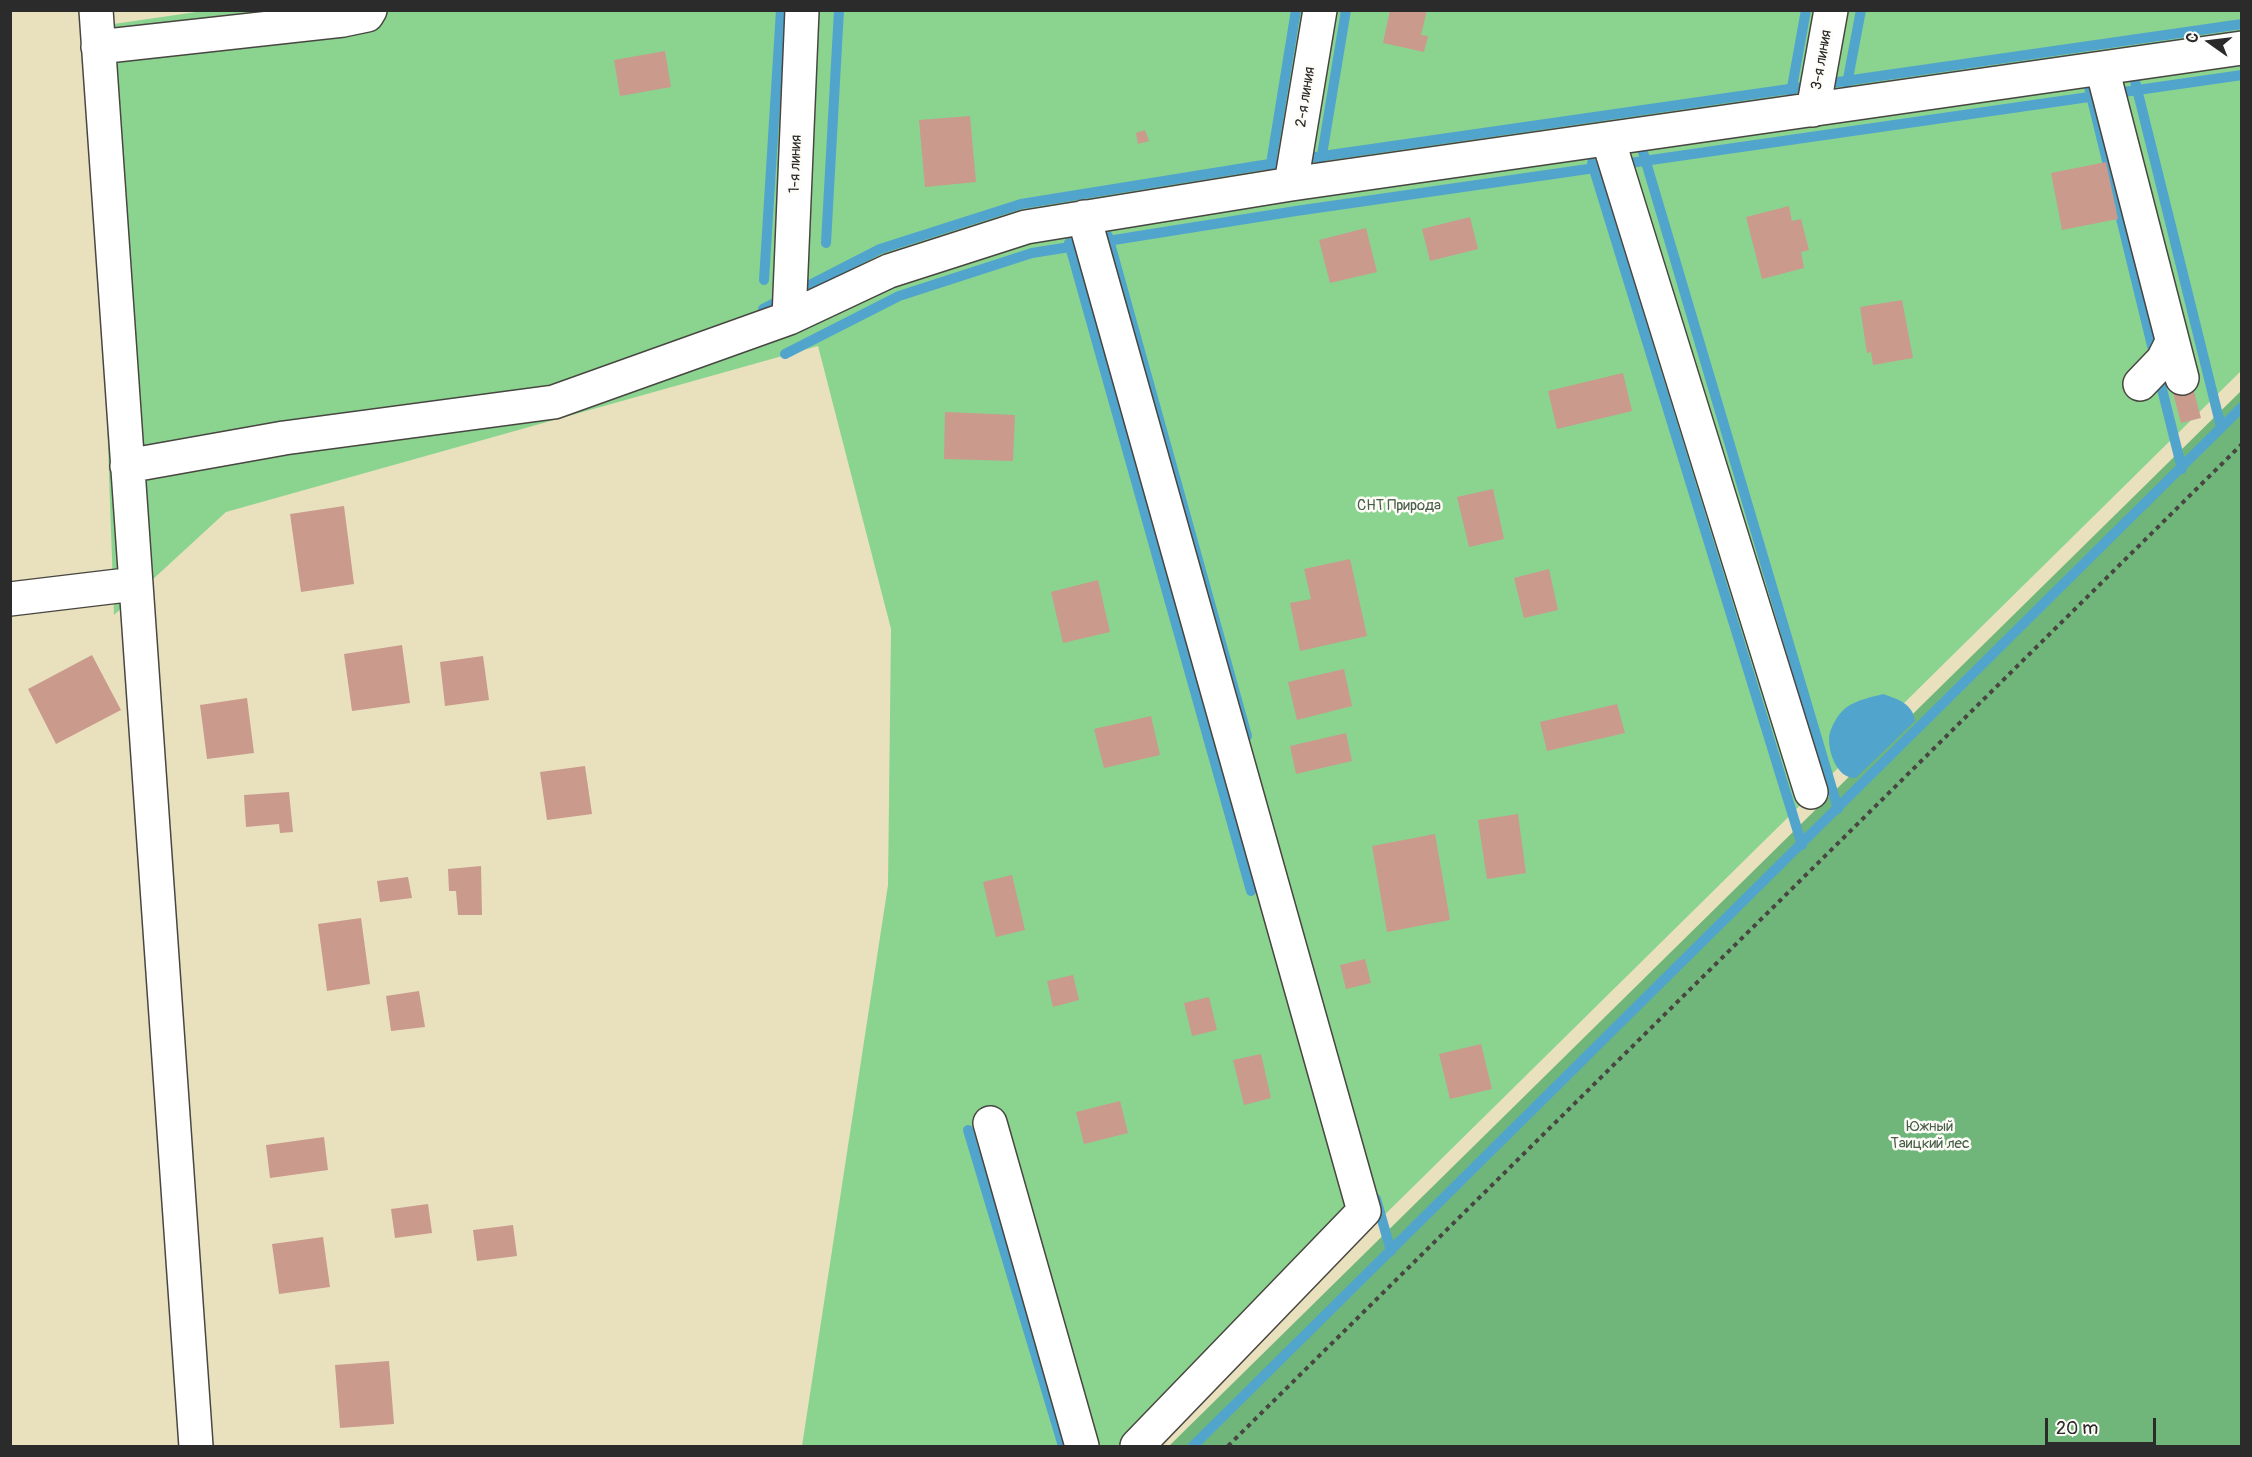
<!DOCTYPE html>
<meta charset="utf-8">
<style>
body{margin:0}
#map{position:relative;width:2252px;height:1457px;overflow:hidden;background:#e9e1be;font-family:Pangolin,sans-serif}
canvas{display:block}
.frame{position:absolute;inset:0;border:12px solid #2b2b2b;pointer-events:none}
.north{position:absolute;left:2180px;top:12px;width:60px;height:60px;-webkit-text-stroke:4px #fdfcf7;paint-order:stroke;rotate:284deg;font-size:16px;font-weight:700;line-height:24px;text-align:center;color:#2b2b2b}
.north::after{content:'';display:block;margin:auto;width:21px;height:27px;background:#2b2b2b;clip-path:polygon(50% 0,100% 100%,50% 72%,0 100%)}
.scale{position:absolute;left:2045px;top:1418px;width:111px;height:27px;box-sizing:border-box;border:3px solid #2b2b2b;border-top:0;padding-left:8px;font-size:18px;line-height:21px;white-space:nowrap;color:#2b2b2b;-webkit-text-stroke:4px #fdfcf7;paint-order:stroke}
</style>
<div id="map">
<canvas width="2252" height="1457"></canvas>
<div class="frame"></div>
<div class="north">С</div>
<div class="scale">20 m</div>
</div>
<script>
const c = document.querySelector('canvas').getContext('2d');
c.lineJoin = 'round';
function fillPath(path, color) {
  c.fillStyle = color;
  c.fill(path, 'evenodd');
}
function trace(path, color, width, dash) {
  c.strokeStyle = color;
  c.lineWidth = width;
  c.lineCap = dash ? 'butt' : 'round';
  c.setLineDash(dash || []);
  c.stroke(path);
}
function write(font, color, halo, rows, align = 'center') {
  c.font = font + ' Pangolin,sans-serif';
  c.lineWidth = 5;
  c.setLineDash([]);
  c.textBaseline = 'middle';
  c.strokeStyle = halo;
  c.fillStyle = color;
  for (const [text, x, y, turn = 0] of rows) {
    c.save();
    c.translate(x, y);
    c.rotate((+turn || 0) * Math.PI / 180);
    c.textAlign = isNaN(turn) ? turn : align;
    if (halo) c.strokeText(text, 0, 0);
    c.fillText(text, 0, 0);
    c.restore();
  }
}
fillPath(new Path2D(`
 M210,10L2241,11V371L1150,1446H802L888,885L891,629L818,346L226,512L114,615L93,27Z`), '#8bd48f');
fillPath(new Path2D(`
 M2241,391V1446H1169Z`), '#70b67a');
fillPath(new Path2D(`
 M1883,694C1898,699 1913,704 1915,721L1856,778C1838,779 1829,755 1829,739C1829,729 1839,712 1847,707C1857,700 1872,697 1883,694Z`), '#51a5cd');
trace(new Path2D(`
 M2134,77L2221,427
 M1847,84L1861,10
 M2089,87L2155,358
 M1791,93L1806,10
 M1643,152L1838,809
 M1321,161L1346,10
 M1592,163L1802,845
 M1270,170L1296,10
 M1108,236L1247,736
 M826,243L839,10
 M1069,243L1251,891
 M764,280L781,10
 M763,309L880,249L1021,204L1288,161L2242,24
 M785,354L899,296L1032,253L1296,211L2242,75
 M2158,373L2182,469
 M968,1130L1063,1446
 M1376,1199L1391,1251
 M1193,1446L2242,407`), '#51a5cd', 10);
fillPath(new Path2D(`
 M1390,10H1427L1421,35L1428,36L1424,52L1383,43Z
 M665,51L671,87L620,96L614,60Z
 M970,116L976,182L925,187L919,120Z
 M1145,130L1149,141L1138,144L1136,133Z
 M2106,162L2118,219L2062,230L2051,173Z
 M1789,206L1792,221L1801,219L1809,250L1801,252L1804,268L1762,279L1746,217Z
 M1470,217L1478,249L1430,261L1422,229Z
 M1366,228L1377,272L1330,283L1319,240Z
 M1902,300L1913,358L1873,365L1871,352L1867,353L1860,307Z
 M1623,373L1632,411L1557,429L1548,391Z
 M2192,384L2201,418L2181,423L2172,389Z
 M945,412L1015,415L1013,461L944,459Z
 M1493,489L1504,539L1469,547L1457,497Z
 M344,506L354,584L301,592L290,514Z
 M1350,559L1367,636L1300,651L1290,603L1311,599L1304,569Z
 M1549,569L1558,610L1524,618L1514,578Z
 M1098,580L1110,632L1063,643L1051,592Z
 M402,645L410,703L352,711L344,654Z
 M92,655L121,710L56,744L28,689Z
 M483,656L489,700L445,706L440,662Z
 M1344,669L1352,706L1297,720L1288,682Z
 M247,698L254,753L207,759L200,705Z
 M1617,704L1625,733L1547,751L1540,722Z
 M1151,716L1160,755L1104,768L1094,729Z
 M1346,733L1352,761L1296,774L1290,746Z
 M585,766L592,814L547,820L540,772Z
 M289,792L293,832L280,833L279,824L246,827L244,795Z
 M1518,814L1526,873L1487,879L1478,820Z
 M1435,834L1450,920L1387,932L1372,846Z
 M481,866L482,915H458L456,891H449L448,869Z
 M1012,875L1025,930L996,937L983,882Z
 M408,877L412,898L380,902L377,881Z
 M361,918L370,984L327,991L318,924Z
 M1365,959L1371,983L1346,989L1340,965Z
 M1073,975L1079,1000L1053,1007L1047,981Z
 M419,991L425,1027L391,1031L386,996Z
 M1209,997L1217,1030L1192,1036L1184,1003Z
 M1481,1044L1492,1089L1450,1099L1439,1054Z
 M1261,1054L1271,1098L1244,1105L1233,1060Z
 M1120,1101L1128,1133L1084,1144L1076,1112Z
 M324,1137L328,1170L270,1178L266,1145Z
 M428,1204L432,1233L395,1238L391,1209Z
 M513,1225L517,1256L477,1261L473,1230Z
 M323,1237L330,1287L279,1294L272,1244Z
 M389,1361L394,1424L340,1428L335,1365Z`), '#ca9a8d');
const minor = new Path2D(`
 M96,10L196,1446
 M98,47L343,20L367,15L370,10
 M2102,68L2182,378
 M1813,110L1831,10
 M1608,139L1811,792
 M1291,184L1320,10
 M1084,217L1364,1211L1137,1446
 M789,318L802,10
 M2140,384L2163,360L2172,342
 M127,466L284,438L554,402L789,318L889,271L1026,227L1291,184L2242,48
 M10,599L135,584
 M990,1123L1082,1446`);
trace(minor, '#484641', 36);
trace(new Path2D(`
 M1228,1446L2242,444`), '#484641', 4, [4.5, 4.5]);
trace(minor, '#fff', 33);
write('15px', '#2b2b2b', '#fdfcf7', [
 ["3-я линия",1822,60,-80],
 ["2-я линия",1306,97,-81],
 ["1-я линия",796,164,-88]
]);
write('15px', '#485e49', '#fdfcf7', [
 ["СНТ Природа",1399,506],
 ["Южный",1930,1127],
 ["Таицкий лес",1930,1144]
]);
</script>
